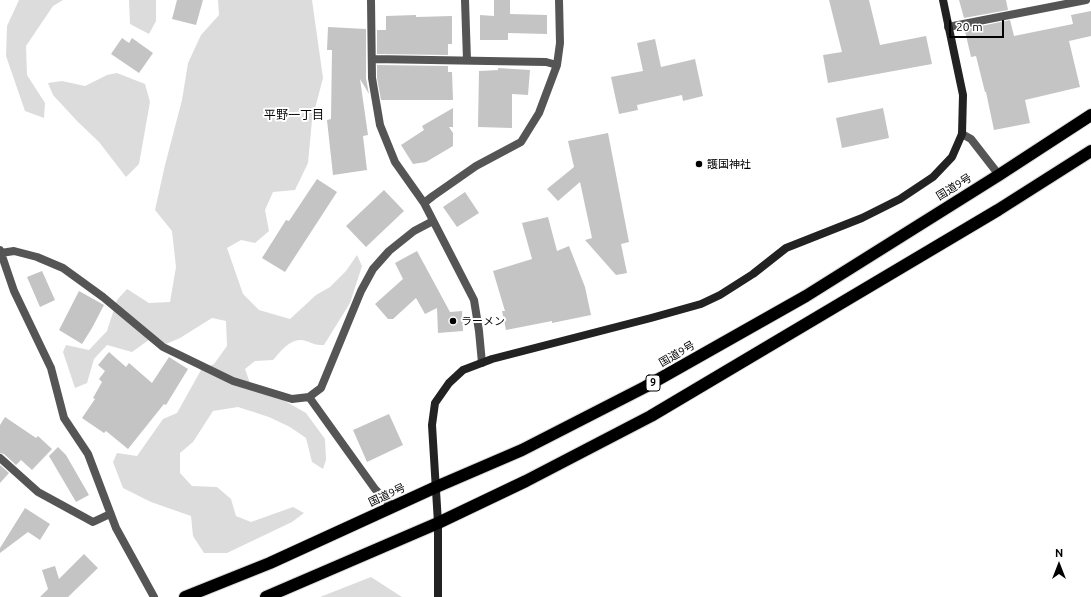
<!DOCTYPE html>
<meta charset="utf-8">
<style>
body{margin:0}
#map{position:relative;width:1091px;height:597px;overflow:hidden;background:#fff;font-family:Ubuntu,sans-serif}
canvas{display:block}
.north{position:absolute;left:1039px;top:545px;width:40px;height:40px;-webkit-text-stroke:3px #fff;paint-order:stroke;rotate:0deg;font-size:11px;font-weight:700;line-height:16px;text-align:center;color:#000}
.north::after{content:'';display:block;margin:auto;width:14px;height:18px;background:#000;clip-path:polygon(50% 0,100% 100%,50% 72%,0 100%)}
.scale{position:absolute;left:949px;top:20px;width:55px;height:18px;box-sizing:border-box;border:2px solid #000;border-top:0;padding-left:5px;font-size:12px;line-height:14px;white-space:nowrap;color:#000;-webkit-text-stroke:3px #fff;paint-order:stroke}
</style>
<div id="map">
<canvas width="1091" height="597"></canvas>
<div class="north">N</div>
<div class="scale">20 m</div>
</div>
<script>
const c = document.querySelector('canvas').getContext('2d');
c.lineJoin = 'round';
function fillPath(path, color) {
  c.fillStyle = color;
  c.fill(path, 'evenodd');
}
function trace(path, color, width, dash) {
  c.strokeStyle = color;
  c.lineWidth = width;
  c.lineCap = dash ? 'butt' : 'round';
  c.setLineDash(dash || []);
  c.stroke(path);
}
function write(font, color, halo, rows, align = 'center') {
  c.font = font + ' Ubuntu,"Noto Sans JP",sans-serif';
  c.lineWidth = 4;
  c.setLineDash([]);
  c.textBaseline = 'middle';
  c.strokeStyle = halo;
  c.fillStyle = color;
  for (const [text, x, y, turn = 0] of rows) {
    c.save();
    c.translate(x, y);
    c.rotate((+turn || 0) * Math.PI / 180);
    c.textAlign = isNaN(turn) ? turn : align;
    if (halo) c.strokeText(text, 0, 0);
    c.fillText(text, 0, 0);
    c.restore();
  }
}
fillPath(new Path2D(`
 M19,0H63L53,6L26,46L27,75L45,103L44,118L25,111L6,56L7,26Z
 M129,0H156V21L149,34L130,24Z
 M218,0H312L323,78L312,120L308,163L295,190L273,192L265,210L269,231L255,243L241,240L227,248L243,294L259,310L290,319L316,295L330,287L346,271L357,255L362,266L350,303L324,345C314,345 315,344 306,341C292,336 281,351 273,360L255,361L245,369L251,386L285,401L306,413L325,439L326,460L323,469L312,462L306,438L290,427L269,417L238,407L213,411L193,442L180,453V473L192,486L217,487L231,499L236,516L251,522L293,507L304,513L292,522L227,553H204L193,536L191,516L151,502L123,488L113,462L117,453L137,456L163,419L177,413L201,370L214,364L227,346L226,321L212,318L180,338L166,344L153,337L132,352L107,345L94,359L87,383L75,388L63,352L66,345L89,350L107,331L117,300L127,289L149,303L170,302L176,267L172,231L155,210L165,165L182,100L188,63L201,35L219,15Z
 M117,73L145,84L150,102L139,164L126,177L99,142L77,121L53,95L48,83L62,81L85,86L107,75Z
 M371,577L402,597H320Z`), '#dcdcdc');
fillPath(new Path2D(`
 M177,0H203L196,25L172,19Z
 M494,0H510V14L547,15V34L508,33V40H480V15L494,16Z
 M829,0H869L880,45L926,36L932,64L828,83L823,55L842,52Z
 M959,0H1006L1008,10L964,18Z
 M1091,11V36L1069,41L1080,87L1025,100L1030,123L994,130L986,92H985L976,56L971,57L965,31H968L967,29L1010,20L1014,36L1073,24L1071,15Z
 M416,15V17L452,16V44H448V55L377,54V30H386V16Z
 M328,27L366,29V78L369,94L360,79L368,135L363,136L367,170L333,175L327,120L331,119L332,50H327Z
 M122,38L129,43L132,38L153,53L139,73L111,54Z
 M655,39L661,67L695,59L703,96L683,101L682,95L637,105L638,110L619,114L611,77L643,71L637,43Z
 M377,65L448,66V72H452L453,100H381L377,78Z
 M498,68L530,70L528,95L512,94V128L478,127L479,71L498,70Z
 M453,108V127H449L453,133V146L426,162L413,164L401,145L424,130L422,126Z
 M883,108L889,138L842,148L836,118Z
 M608,133L629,242L621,244L627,273L616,275L585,240L592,238L580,182L558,201L547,189L574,167L568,141Z
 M317,179L337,192L285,272L262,258L286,220L289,221Z
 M384,190L404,211L366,247L346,226Z
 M465,192L479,213L457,227L443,207Z
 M548,217L557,251L569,246L585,287L591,315L552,323V321L506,330L502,311H505L493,271L532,259L522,223Z
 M417,251L450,312L462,311L463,331L438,333L437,308L425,314L416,298L393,319H388L375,304L403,279L395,263Z
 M42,271L55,300L40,307L27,277Z
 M79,291L104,305L92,328L82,344L59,330Z
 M109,352L126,367L129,363L152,383L169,357L188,369L166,405L164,404L128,449L106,431L104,433L82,418L95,399L93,398L102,382L99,379L105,371L98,365Z
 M389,414L403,445L367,462L353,430Z
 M5,417L36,438L38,436L52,449L32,470L21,460L16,465L4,454L0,453V425Z
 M58,447L66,455L89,495L76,502L49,456Z
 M0,465L9,473L0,483Z
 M25,508L50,524L40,540L28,532L0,553V548Z
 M84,554L98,568L68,597H40L48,589L42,570L55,566L59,579Z`), '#c4c4c4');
const highway = new Path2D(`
 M185,597L270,563L436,487L522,450L645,387L806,296L999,175L1091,115
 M266,597L438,523L526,481L651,416L998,210L1091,151`);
trace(highway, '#dbdbdb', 14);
trace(new Path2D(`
 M371,0L372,78L380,125L395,162L424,203L474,300L479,331L482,363
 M465,0L467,60
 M948,27L1086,0
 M373,59L546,62L557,65
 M962,134L971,139L999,175
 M424,203L433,196L476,166L521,142L539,113L557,65L560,43L559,0
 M0,250L14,291L51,368L64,418L88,454L116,528L154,597
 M1,253L14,251L37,257L63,268L103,297L163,347L233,381L292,399L309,397L321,388L361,291L373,269L389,251L414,231L433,221
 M309,397L375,489L393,507
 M0,458L38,492L93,522L110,514`), '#555', 8);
trace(new Path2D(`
 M438,597V523L432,425L435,403L449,383L463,370L492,359L651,318L701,304L720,295L753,274L786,248L862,218L900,199L933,177L952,157L962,134L963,95L943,0`), '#222', 8);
trace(highway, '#000', 12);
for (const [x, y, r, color] of [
 [699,164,4,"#000"],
 [453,321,4,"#000"]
]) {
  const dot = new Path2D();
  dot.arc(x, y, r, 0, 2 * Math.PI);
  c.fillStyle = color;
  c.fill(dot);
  trace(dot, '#fff', 1.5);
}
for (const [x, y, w] of [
 [653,383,14]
]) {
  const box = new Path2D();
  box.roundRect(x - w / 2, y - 8, w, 16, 3);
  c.fillStyle = '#fff';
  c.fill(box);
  trace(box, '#000', 1);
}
write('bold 10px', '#000', null, [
 ["9",653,383]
]);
write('11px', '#000', '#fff', [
 ["護国神社",707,164],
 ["ラーメン",461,321]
], 'left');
write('11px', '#000', '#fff', [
 ["国道9号",954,187,-32],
 ["国道9号",677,354,-30],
 ["国道9号",387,495,-25]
]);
write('12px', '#000', '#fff', [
 ["平野一丁目",294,115]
]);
</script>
